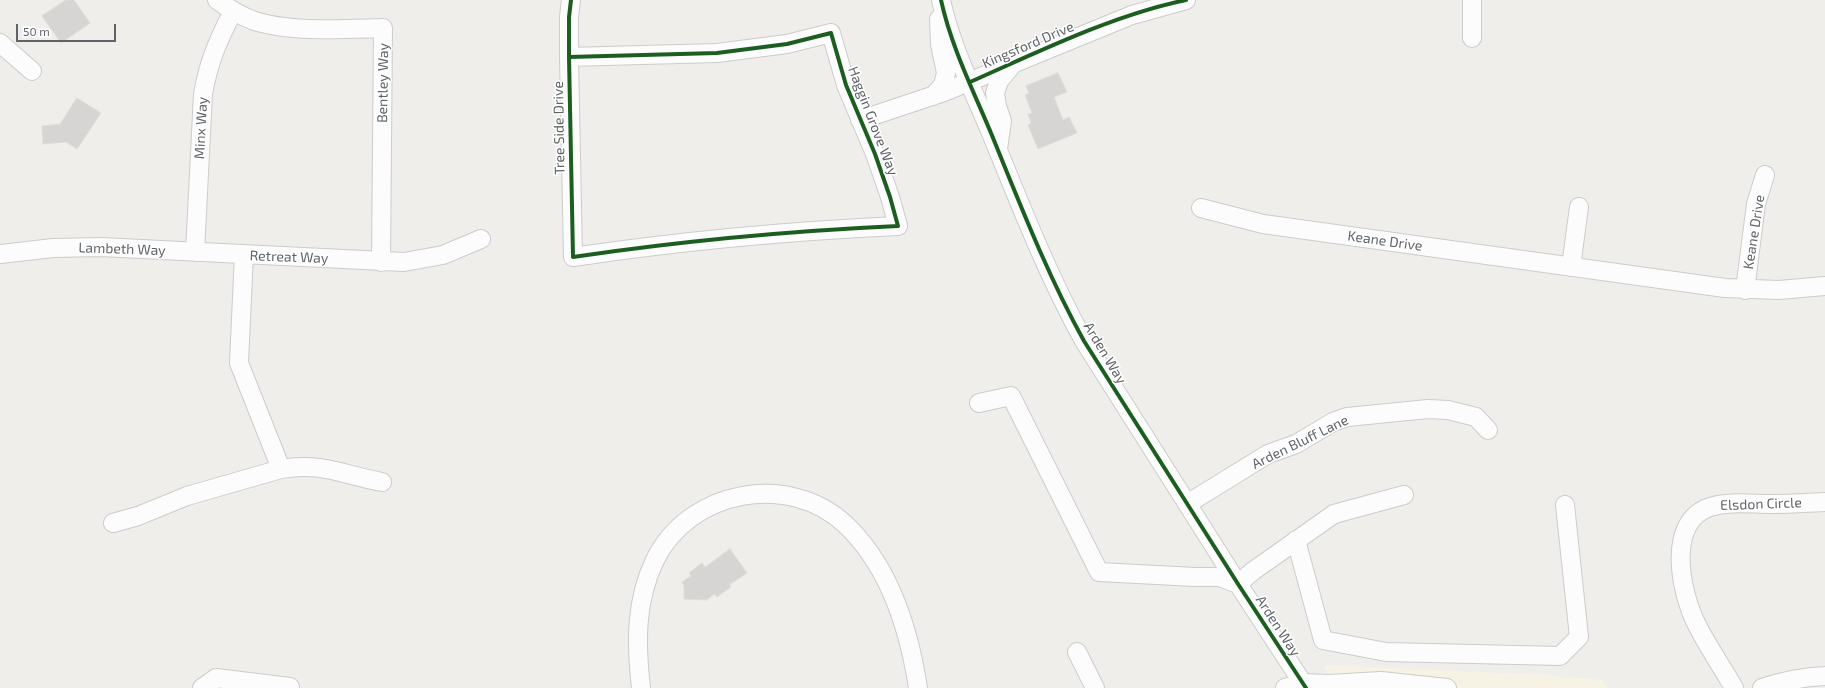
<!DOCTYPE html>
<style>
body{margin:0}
#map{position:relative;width:1825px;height:688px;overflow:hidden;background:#efeeea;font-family:"Exo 2",sans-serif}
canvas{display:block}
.scale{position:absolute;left:16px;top:24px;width:100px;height:18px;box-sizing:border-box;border:2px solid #5f6368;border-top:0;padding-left:5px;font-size:12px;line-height:14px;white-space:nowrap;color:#5f6368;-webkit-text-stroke:3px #fff;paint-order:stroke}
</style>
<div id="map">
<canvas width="1825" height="688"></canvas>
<div class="scale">50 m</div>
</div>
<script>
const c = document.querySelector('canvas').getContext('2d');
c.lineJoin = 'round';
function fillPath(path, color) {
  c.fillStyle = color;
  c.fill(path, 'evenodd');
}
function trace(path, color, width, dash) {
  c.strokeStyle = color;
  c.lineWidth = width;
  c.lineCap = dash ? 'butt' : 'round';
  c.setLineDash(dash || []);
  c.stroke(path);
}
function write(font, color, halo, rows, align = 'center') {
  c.font = font + ' "Exo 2",sans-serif';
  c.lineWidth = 3;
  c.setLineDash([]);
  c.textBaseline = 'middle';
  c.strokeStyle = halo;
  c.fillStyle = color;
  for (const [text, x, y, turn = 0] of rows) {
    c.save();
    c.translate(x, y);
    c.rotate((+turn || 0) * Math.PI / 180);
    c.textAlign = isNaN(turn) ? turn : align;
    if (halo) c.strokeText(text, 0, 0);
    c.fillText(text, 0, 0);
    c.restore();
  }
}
fillPath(new Path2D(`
 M1323,665L1544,675L1602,680L1608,688H1338Z`), '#f7f3e4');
const building = new Path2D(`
 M66,0H74L90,23L61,43L42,16Z
 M1058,73L1067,92L1054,97L1063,120L1069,117L1077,133L1038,149L1028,125L1031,123L1028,114L1032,113L1025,95L1029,93L1026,86Z
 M77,98L101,113L77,149L66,142L43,144L42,126L60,124Z
 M730,549L747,573L729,585L731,587L717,597L714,594L707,600L684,599V586L682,582L691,576L689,573L702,563L705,567Z`);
fillPath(building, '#d6d5d3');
trace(building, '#deddd9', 1);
const minor = new Path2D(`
 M217,0C228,8 239,15 252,20C289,33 344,29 383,28L381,262
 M941,0C951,46 973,90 991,133C1020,204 1047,274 1084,341L1238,584L1306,688
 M1472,38V0
 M0,43L32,71
 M569,57L717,53L787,44L831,33L846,85L875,154L890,197L898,226C789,231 681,241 573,257L569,57V17L571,0
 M933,96L943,85L946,73L940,44L939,19
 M860,120L944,92L1132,15L1186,0
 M998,149L1002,121L997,106L995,93L999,81L1013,64
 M1201,208L1263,224L1725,288L1779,290L1825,286
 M195,252L203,94C209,60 218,41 233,11
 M0,254L53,248L101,247L404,262L443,255L481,239
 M244,254L239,363L281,469
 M1571,267L1579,207
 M1745,290L1756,204L1765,175
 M979,403L1011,396L1099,572L1195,577H1220L1238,584L1253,571L1334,514L1404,495
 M1187,504L1268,454L1296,444L1333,422L1347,417L1428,409L1448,410L1476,417L1488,430
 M113,523L138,516L187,496L281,469C323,462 343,475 382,482
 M1296,540L1323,640L1386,652L1560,656L1579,637L1565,505
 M1077,652L1095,688
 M202,688L216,678L290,687
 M641,688C636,644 635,601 655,560C689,490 789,471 846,525C890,567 909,629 918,688
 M1285,688L1303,683L1328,684L1381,681L1447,688
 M1734,688C1722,667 1708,647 1697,625C1681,594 1665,522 1710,507C1729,501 1751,504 1771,504C1789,504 1807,503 1825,502
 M1762,688C1783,681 1803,677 1825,676`);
trace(minor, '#cbcccc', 20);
trace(minor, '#fdfcfc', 18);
trace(new Path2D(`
 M941,0C951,46 973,90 991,133C1020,204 1047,274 1084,341L1238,584L1306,688
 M569,57L717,53L787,44L831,33L846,85L875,154L890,197L898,226C789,231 681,241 573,257L569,57V17L571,0
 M970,82C1038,52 1113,15 1186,0`), '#1b5e20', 4);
write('14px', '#5f6368', '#fff', [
 ["Kingsford Drive",1028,45,-23],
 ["Bentley Way",383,83,-89],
 ["Haggin Grove Way",873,121,69],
 ["Minx Way",201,128,-87],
 ["Tree Side Drive",559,128,-91],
 ["Keane Drive",1754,232,-81],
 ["Keane Drive",1385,241,8],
 ["Lambeth Way",122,249,2],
 ["Retreat Way",289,257,2],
 ["Arden Way",1105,353,59],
 ["Arden Bluff Lane",1300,442,-26],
 ["Elsdon Circle",1761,504,-2],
 ["Arden Way",1278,626,57]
]);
</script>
